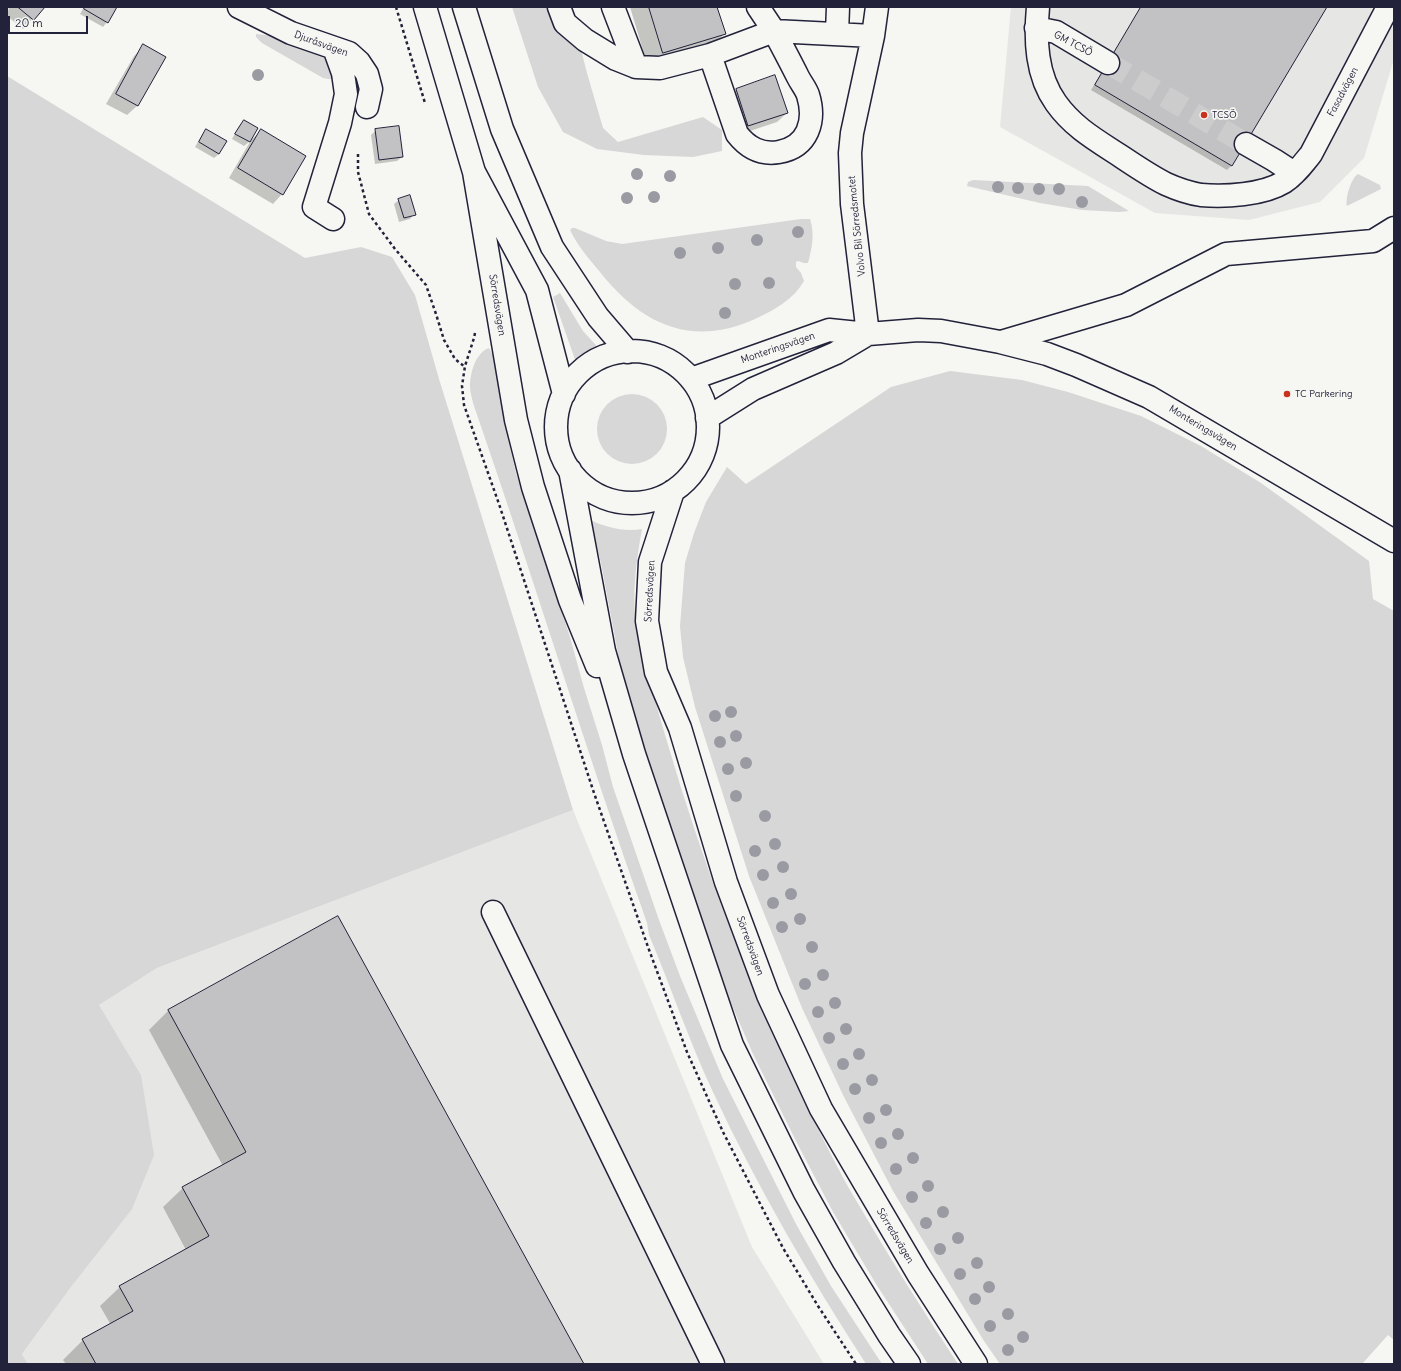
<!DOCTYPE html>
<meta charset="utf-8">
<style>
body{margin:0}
#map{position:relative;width:1401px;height:1371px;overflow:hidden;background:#f6f6f2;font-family:Delius,sans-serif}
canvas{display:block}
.frame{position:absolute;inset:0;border:8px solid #22223b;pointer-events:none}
.scale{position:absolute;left:8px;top:16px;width:80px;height:18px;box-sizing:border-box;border:2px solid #22223b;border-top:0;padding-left:5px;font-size:12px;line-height:14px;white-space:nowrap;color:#22223b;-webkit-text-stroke:3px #f6f6f2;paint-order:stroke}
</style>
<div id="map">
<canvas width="1401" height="1371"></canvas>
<div class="frame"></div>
<div class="scale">20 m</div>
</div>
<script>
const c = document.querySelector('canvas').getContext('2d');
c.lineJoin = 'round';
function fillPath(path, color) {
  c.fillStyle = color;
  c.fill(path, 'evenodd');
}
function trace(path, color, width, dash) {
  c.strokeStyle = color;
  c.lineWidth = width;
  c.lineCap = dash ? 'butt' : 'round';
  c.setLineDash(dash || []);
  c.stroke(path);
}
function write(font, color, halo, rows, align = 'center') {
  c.font = font + ' Delius,sans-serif';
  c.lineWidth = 3.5;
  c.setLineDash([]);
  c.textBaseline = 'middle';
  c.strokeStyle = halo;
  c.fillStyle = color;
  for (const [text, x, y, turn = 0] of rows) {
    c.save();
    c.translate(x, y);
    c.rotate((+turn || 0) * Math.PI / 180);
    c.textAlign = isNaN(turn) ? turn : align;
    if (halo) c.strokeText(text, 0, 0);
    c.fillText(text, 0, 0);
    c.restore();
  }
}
fillPath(new Path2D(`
 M1011,7H1394V59L1364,158L1320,202L1249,220L1155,213L1000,127Z
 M573,810L752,1247L824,1364H28L22,1354L74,1283L141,1075L98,1005L157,968Z`), '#e6e6e4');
fillPath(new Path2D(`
 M512,7H570L587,73L603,128L618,142L703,117L722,130V151L693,157L644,155L597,149L563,132L538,87Z
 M256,34L274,36L324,54L335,75L333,79H328L323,78L262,43L256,37Z
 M7,76L305,258L361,247L392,257L415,295L439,379L573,810L157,968L99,1005L141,1075L154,1155L132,1209L74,1283L22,1354L28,1364H7Z
 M1358,174L1380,185L1381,189L1347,206C1345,199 1351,178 1358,174Z
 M973,180L1088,186L1129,211L1120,212L1082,210L1040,203L967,186L968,182Z
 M801,219H810C815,234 812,248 808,263H804L798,261L796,262V267L801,273L804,281C793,300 774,310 755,319C691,348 641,324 600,272C589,259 577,245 570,230L572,228H575L606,241L622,244Z
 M560,293L583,331L604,354L595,357L580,368H578L553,297Z
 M489,348L495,359L509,443L516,473L570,637L584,688L602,745L613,787L659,920L680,976L723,1079L796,1224L831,1286L882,1364H866C810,1277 757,1187 713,1092C689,1041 671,987 649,935L647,923C586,751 533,576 473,403C472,398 470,392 470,387C470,374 475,353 489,348Z
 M950,371L1022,380L1068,392L1141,416L1201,446L1261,483L1369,561L1373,599L1394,611V1340L1388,1335L1362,1364H1000L984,1341L893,1191L844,1097L802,1008L749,876L695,707L683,657L680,626L685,563L694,533L706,502L727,467L746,484L891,387Z
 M597 429a35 35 0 1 1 70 0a35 35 0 1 1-70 0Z
 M590,520C605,527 624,532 642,529C636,563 632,591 636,624C637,644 644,663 650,682C660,719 671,755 682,791C717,901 758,1006 808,1109C824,1140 839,1172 857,1202C889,1257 923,1311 958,1364H928L876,1284L833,1212L796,1141L753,1054L724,987L708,945L666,819L625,691L601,563Z`), '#d7d7d7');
fillPath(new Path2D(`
 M9,7H43L23,29L7,16Z
 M84,7H116L107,22L103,27L80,14Z
 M630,7H716L724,34L710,49L648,67Z
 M1141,7H1325L1231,166L1227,170L1091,90Z
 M144,46L164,57L137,106L127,115L106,104L134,56Z
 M736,90L787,113L777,122L738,135L726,99Z
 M244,121L257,129L249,142L244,146L232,139L239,126Z
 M206,130L219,154L214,158L195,147L202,135Z
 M376,130L402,157L397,161L375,164L371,135Z
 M261,131L282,194L273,204L229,178L251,140Z
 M399,200L414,214L410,219L399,222L394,204Z
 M338,917L582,1364H66L63,1360L83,1340L111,1325L100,1306L120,1287L186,1250L163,1207L183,1188L223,1166L149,1030L168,1011Z`), '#0003');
const building = new Path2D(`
 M18,7H45L34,20Z
 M85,7H117L108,23L84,9Z
 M649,7H717L726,34L663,53Z
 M1141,7H1327L1232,166L1095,85Z
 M143,44L166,57L138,106L116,94Z
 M775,75L788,113L748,126L736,89Z
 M244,120L258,128L250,142L235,134Z
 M399,126L403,157L379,160L375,129Z
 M206,129L227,141L219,154L199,142Z
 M261,129L306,156L283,195L238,168Z
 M410,195L416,215L404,218L398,199Z
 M338,916L584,1364H96L82,1339L133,1311L119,1286L209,1236L182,1187L246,1152L168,1010Z`);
fillPath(building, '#c2c2c4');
trace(building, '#22223b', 1);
trace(new Path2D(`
 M1108,63L1246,144`), '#cccccd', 22, [22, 11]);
const minor = new Path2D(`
 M239,7L291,33L349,53L359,62L367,74L371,89L367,107
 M425,7L474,172L537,290L564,394
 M464,7L502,129L552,247L598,317L628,352
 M559,7L565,23L585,40L616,59L636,67L660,68L710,55L774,31L758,7
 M613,7L636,67
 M1038,7C1035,40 1036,75 1056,103C1073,127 1096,140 1119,155C1134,165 1150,176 1166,184C1177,189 1189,193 1201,195C1225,197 1263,195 1284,182C1295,175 1303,164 1311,154L1388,7
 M1036,28L1056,32L1108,63
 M774,31L873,36
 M837,33L838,7
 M710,55L737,134C748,148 761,155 779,152C808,147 816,121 808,95C806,89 801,83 798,77C790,61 782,46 774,31
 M1246,144L1274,160L1294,173
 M474,172L516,420L533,487L570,600L597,666
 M333,219L314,207L340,123L346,94L343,73L334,48
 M868,334L852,204L850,153L852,133L873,36L877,7
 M1001,342L1126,305L1226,254L1373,241L1394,228
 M556 427a76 76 0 1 1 152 0a76 76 0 1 1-152 0Z
 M691,379L829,330L868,334L918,330L941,331L1000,342L1047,354L1076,365L1149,397L1394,541
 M707,418L753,389L836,353L868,334
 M570,470L604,651L634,754L732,1045L804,1191L844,1262L889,1335L909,1364
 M673,491L650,562L647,621L656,672L680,728L726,882L768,995L821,1109L918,1274L976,1364
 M493,912L713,1364`);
trace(minor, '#22223b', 25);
trace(new Path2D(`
 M396,7L425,103
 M358,154V172L369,214L395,249L426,285L436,314L444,340L455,359L465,367
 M475,333L474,338L465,366L462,386L464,405L499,504L594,793L648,947L687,1052L723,1132L783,1248L818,1306L856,1364`), '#22223b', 2.5, [3, 3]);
trace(minor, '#f6f6f2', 22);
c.fillStyle = '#9a9aa3';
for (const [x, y] of [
 [258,75],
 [637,174],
 [670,176],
 [998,187],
 [1018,188],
 [1039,189],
 [1059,189],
 [654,197],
 [627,198],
 [1082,202],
 [798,232],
 [757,240],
 [718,248],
 [680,253],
 [769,283],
 [735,284],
 [725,313],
 [731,712],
 [715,716],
 [736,736],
 [720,742],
 [746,763],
 [728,769],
 [736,796],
 [765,816],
 [775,844],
 [755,851],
 [783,867],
 [763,875],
 [791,894],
 [773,903],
 [800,919],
 [782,927],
 [812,947],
 [823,975],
 [805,984],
 [835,1003],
 [818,1012],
 [846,1029],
 [829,1038],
 [859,1054],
 [843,1064],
 [872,1080],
 [855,1089],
 [886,1110],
 [869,1118],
 [898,1134],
 [881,1143],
 [913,1158],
 [896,1169],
 [928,1186],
 [912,1197],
 [943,1212],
 [926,1223],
 [958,1238],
 [940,1249],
 [977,1263],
 [960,1274],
 [989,1287],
 [975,1299],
 [1008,1314],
 [990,1326],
 [1023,1337],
 [1008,1350]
]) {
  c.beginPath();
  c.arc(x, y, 6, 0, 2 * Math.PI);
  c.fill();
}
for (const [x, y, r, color] of [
 [1204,115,4,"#c8321e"],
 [1287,394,4,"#c8321e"]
]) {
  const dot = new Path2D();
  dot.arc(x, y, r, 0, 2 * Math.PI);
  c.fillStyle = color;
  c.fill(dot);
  trace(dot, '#f6f6f2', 1.5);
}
write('10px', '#22223b', '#f6f6f2', [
 ["Djuråsvägen",321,44,20],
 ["GM TCSÖ",1073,44,28],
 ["Fasadvägen",1343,92,-62],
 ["Volvo Bil Sörredsmotet",857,226,-96],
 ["Sörredsvägen",497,305,81],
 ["Monteringsvägen",778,348,-19],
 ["Monteringsvägen",1203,428,31],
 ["Sörredsvägen",650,591,-87],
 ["Sörredsvägen",750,946,70],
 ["Sörredsvägen",895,1236,59]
]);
write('10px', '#22223b', '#f6f6f2', [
 ["TCSÖ",1212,115],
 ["TC Parkering",1295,394]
], 'left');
</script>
